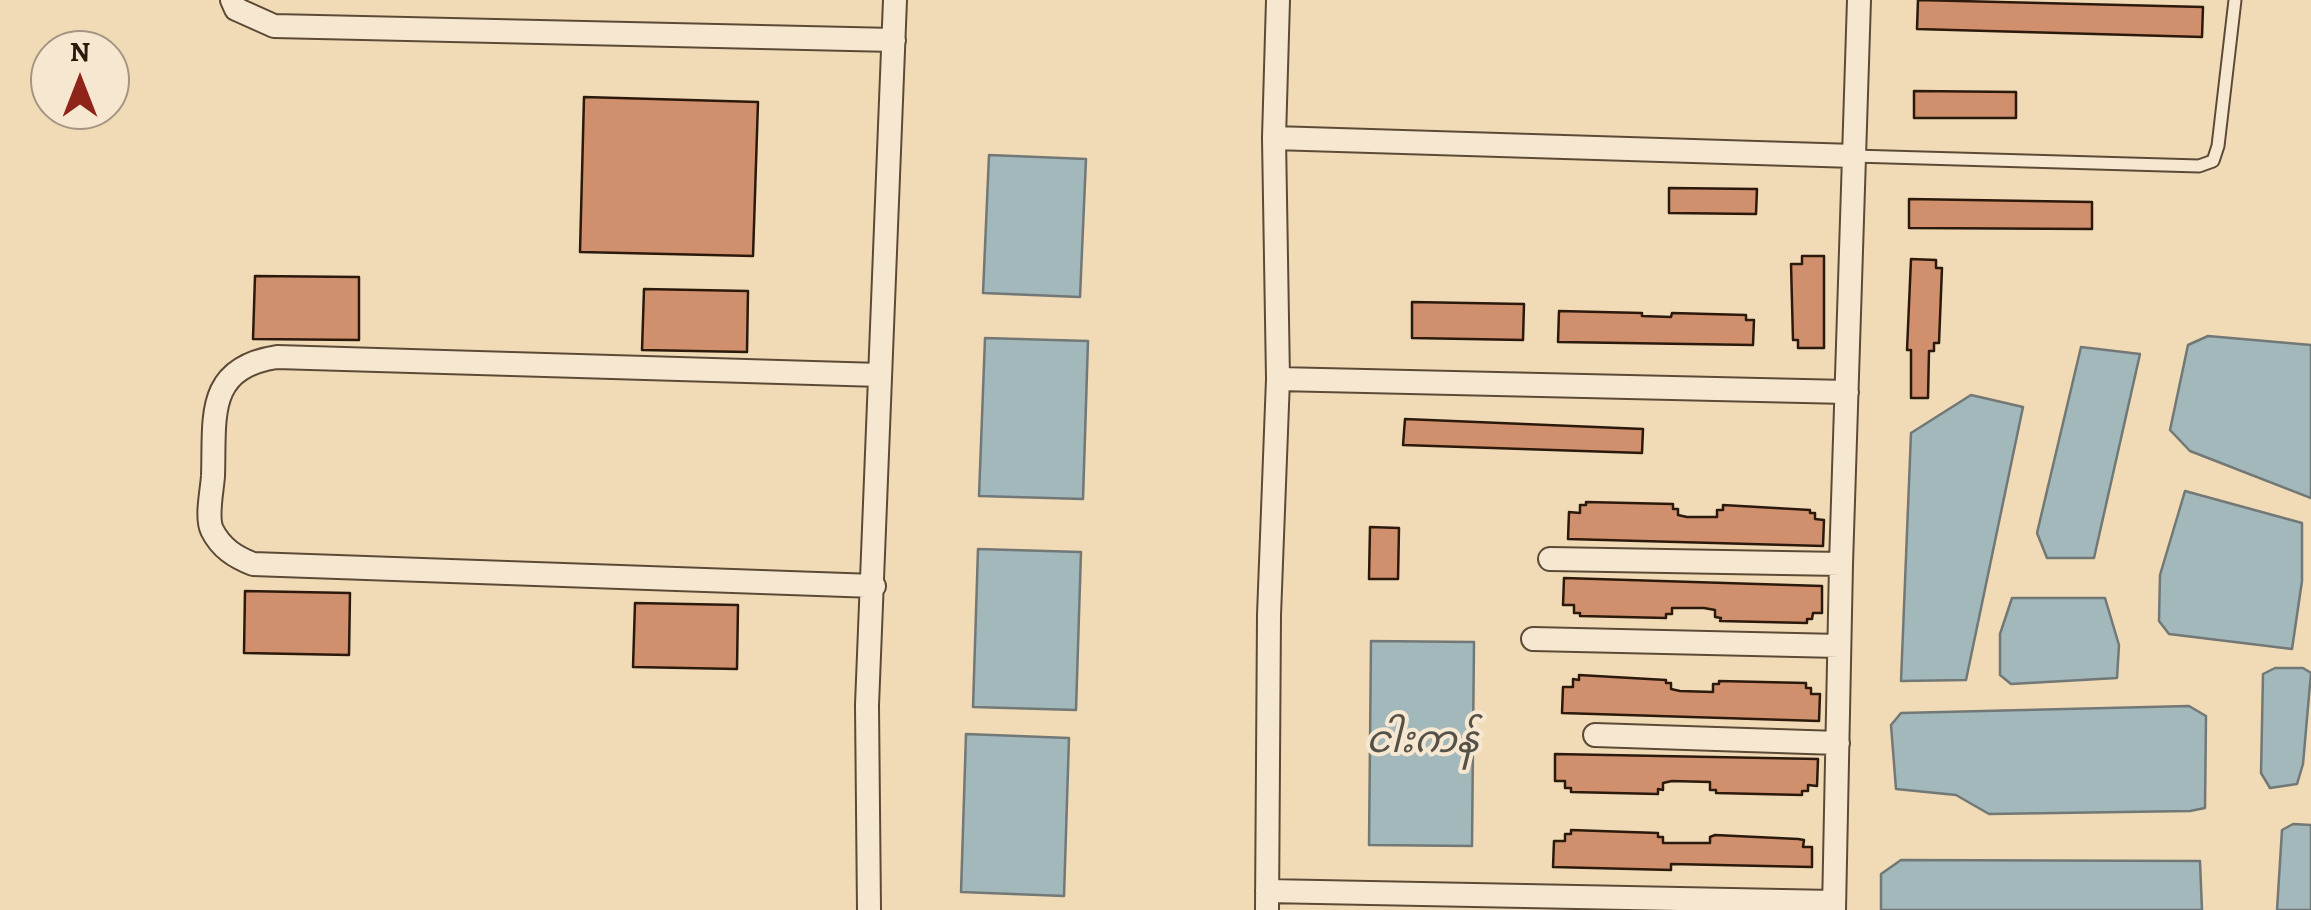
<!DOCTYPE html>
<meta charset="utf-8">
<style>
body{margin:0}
#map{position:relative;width:2311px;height:910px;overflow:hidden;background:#f1dbb7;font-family:Alegreya,serif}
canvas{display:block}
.north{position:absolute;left:30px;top:30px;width:100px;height:100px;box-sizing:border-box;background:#f6e8d0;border:2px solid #a59582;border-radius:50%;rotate:0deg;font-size:28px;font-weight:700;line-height:40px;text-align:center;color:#2b190c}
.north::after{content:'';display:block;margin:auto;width:35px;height:45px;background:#8f2418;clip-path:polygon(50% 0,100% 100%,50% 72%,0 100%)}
</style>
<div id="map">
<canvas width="2311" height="910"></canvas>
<div class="north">N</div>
</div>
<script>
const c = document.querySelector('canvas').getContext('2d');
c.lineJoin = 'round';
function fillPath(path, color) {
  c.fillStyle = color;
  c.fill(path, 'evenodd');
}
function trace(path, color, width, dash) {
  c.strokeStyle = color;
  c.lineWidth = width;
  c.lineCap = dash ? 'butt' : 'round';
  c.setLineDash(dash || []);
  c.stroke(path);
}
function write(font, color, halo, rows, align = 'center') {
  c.font = font + ' Alegreya,"Noto Sans Myanmar",serif';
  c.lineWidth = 8;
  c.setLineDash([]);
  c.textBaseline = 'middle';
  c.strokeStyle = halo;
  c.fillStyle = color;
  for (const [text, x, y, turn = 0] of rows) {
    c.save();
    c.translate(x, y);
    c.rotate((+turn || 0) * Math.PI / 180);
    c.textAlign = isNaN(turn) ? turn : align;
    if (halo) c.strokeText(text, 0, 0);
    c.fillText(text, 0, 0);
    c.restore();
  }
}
const water = new Path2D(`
 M989,155L1086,159L1080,297L983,293Z
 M2208,336L2311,345V498L2190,451L2170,430L2188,345Z
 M985,338L1088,341L1083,499L979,496Z
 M2081,347L2140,354L2094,558H2047L2037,533Z
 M1971,395L2023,407L1966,680L1901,681L1911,433Z
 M2185,491L2302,523V581L2292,649L2169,634L2159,621L2160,575Z
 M978,549L1081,552L1076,710L973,707Z
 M2012,598H2105L2119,645L2117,678L2011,684L2000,675V634Z
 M1371,641L1474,642L1472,846L1369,845Z
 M2275,668H2303L2311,673L2303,764L2297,784L2270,788L2261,773L2263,674Z
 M2189,706L2206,716L2205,808L2190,811L1989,814L1956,795L1896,789L1891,725L1901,713Z
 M966,734L1069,738L1064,896L961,892Z
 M2293,824L2311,825V910H2277L2282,830Z
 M1901,860L2200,861L2202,910H1881V874Z`);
fillPath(water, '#a2b8bb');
trace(water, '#727875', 2.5);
const building = new Path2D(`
 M1918,0L2203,7L2202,37L1917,29Z
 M1914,91L2016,92V118H1914Z
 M584,97L758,102L753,256L580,252Z
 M1669,188L1757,189L1756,214L1669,213Z
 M1909,199L2092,202V229L1909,228Z
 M1802,256H1824V348H1798V340H1793L1791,264H1802Z
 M1911,259L1936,260V268H1942L1939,343H1934V351H1929L1928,398H1911V350H1907Z
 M255,276L359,277V340L253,339Z
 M644,289L748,291L747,352L642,350Z
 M1412,302L1524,304L1523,340L1412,338Z
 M1559,311L1642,313V316L1671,317L1672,313L1746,315V320H1754L1753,345L1558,342Z
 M1405,419L1643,429L1642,453L1403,445Z
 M1586,502L1673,504V509H1678V515L1687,517H1717V510H1723V505L1810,510V513H1815V519L1824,520L1823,546L1568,539L1569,512L1580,513V505H1586Z
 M1370,527L1399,528L1398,579H1369Z
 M1564,578L1822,586V613H1813L1812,619H1807V623L1720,621L1721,618L1715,617V610L1704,608H1672V614H1666V618L1580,616V613H1574V605H1563Z
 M245,591L350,593L349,655L244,653Z
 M635,603L738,605L737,669L633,667Z
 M1579,675L1666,680V683H1671V689L1680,691L1713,692V684H1719V681L1806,683V688H1811V694H1820L1819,721L1562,713L1563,687H1573V679L1579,680Z
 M1555,754L1818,759L1817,786L1808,785V791H1802V795L1716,793V790H1710V782L1672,781L1663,783V790L1658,789V794L1571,792V788H1565V781H1555Z
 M1571,830L1658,833V837H1663V843H1710V837L1715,835L1798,839L1804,840L1803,847H1812V867L1671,864V870L1553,867L1554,841H1565V834H1571Z`);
fillPath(building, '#d0906d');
trace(building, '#2b190c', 2.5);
const lane = new Path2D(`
 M1854,156L2199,166L2213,161L2218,146L2235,0`);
const street = new Path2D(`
 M232,0L236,9L274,26L894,40
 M1274,138L1854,156
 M1278,379L1847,392
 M1550,559L1841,564
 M874,586L253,564C235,557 221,548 212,530C206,517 212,491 213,476C215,417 205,368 277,357L880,375
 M1533,639L1839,646
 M1595,735L1838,743
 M1267,891L1834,902
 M869,910L867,705L895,0
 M1267,910L1269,615L1278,379L1274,138L1278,0
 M1834,910L1841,564L1859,0`);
trace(lane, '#5c4a37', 15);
trace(street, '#5c4a37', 26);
trace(lane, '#f6e8d0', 11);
trace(street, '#f6e8d0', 22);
write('italic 38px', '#555149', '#f6e8d0', [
 ["ငါးကန်",1422,743]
]);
</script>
